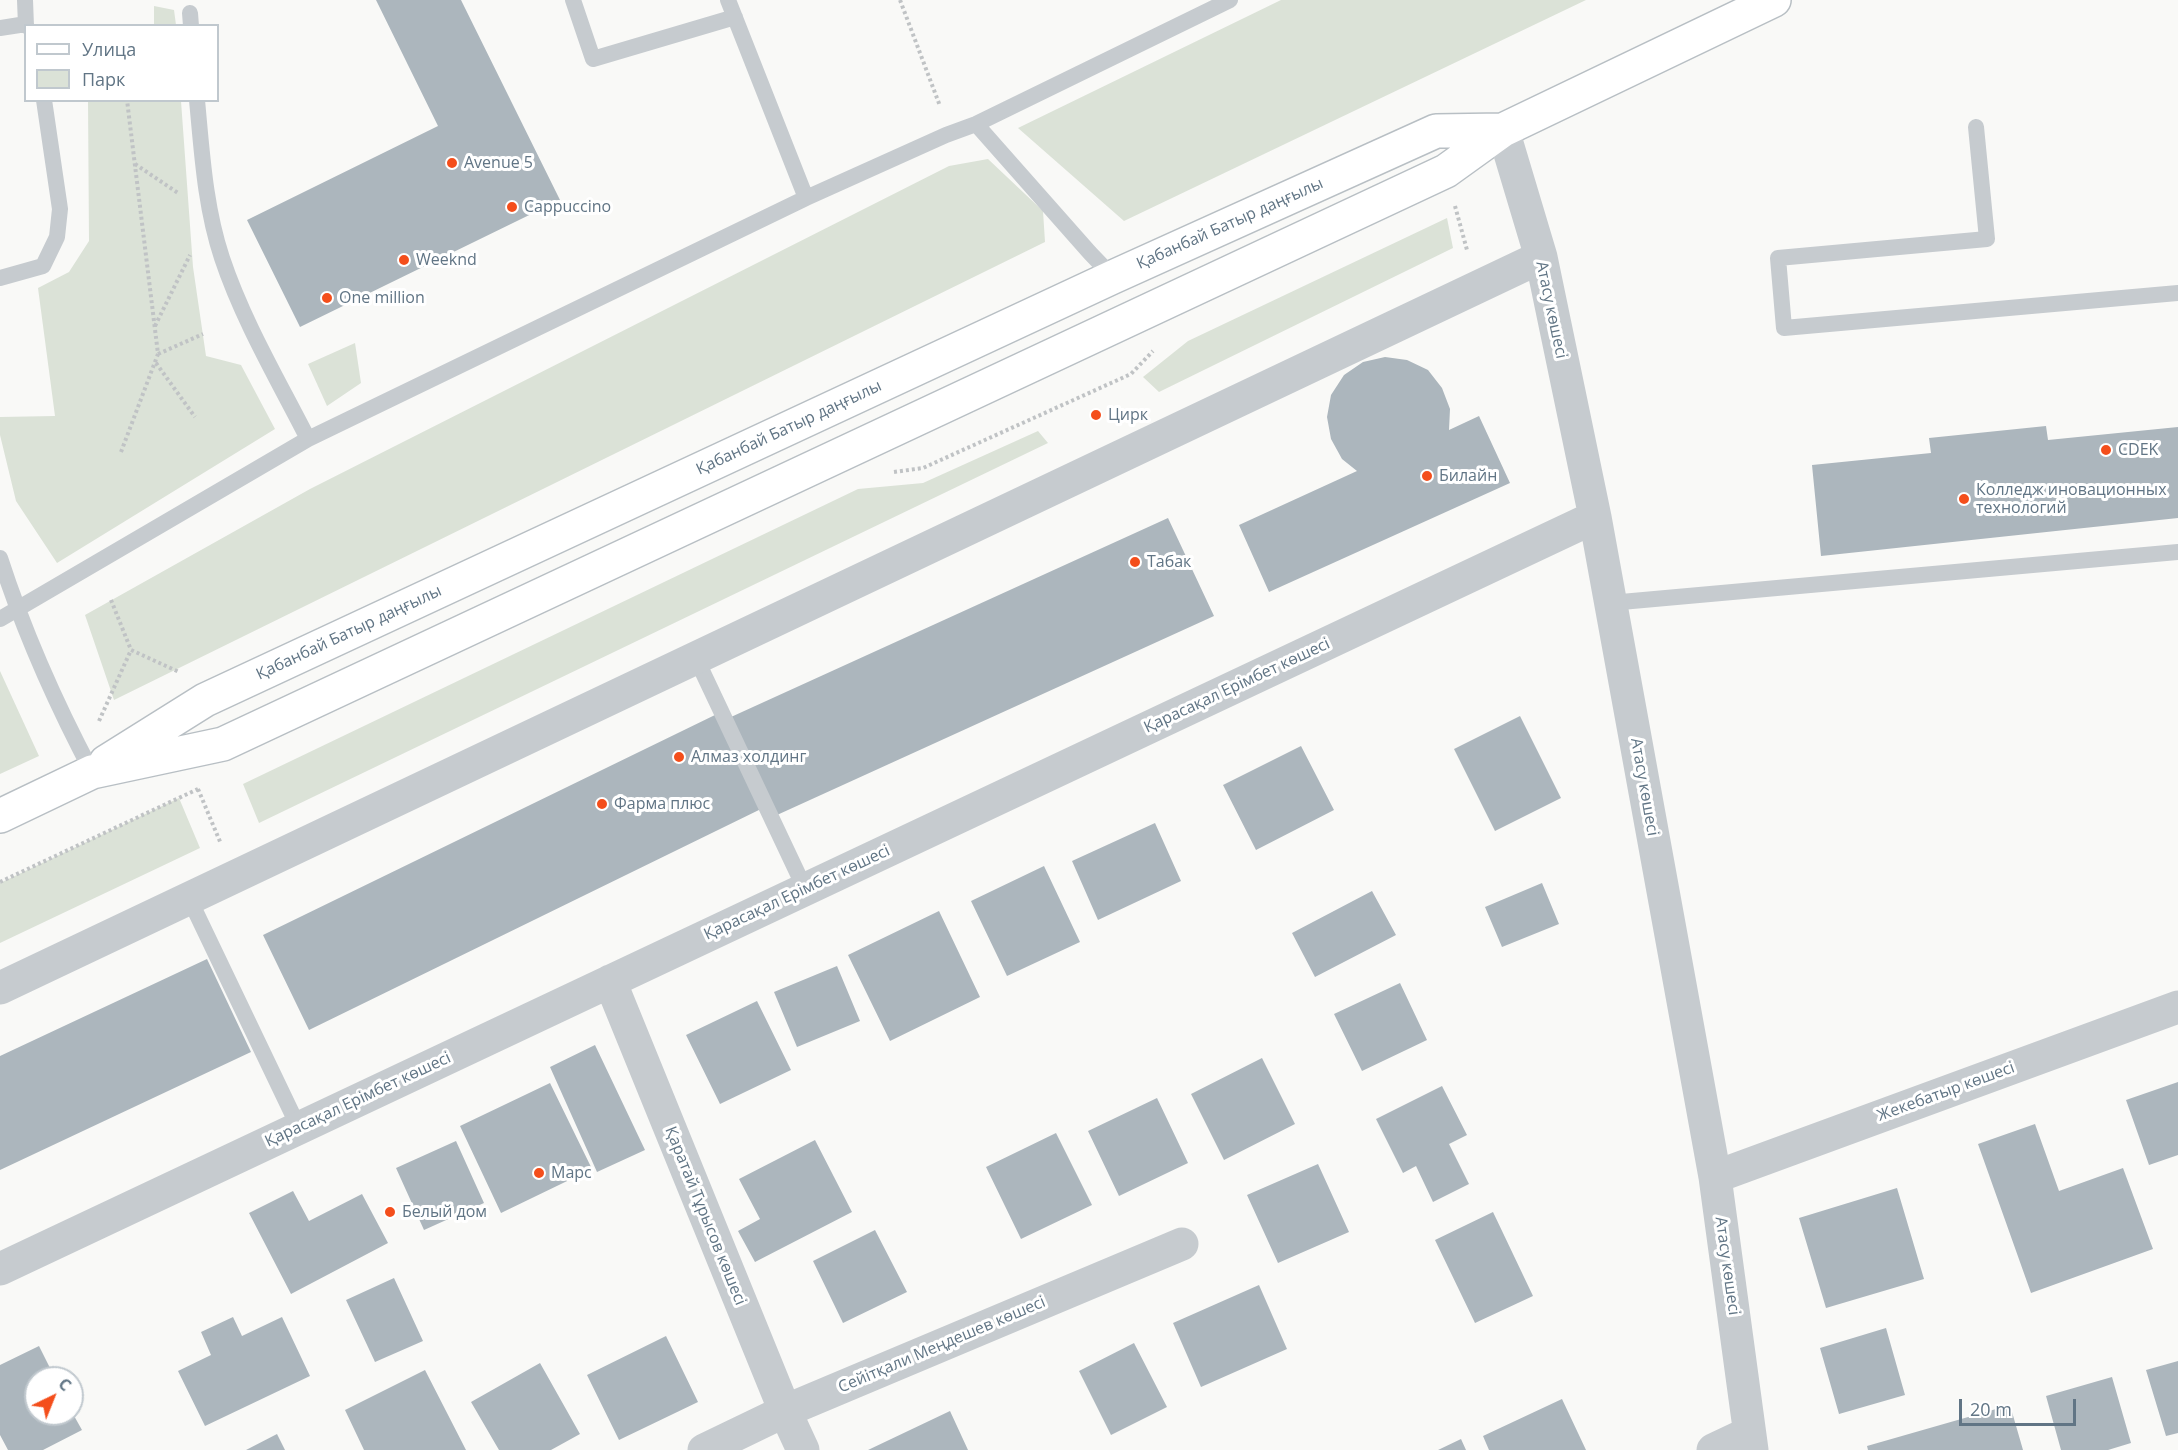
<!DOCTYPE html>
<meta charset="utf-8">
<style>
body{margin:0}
#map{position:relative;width:2178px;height:1450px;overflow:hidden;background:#f9f9f7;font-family:"Open Sans",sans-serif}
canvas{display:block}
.legend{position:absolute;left:24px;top:24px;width:195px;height:78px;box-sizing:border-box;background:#fff;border:2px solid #c0c8ce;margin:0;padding:8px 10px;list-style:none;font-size:18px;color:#617585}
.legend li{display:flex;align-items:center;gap:12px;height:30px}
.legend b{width:30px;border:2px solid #c0c8ce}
.north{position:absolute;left:24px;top:1366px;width:60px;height:60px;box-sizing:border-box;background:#fff;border:2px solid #c0c8ce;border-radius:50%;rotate:43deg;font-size:16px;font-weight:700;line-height:24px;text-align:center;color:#617585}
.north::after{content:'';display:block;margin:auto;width:21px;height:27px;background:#f44e1b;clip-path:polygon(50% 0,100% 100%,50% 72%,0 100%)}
.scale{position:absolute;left:1959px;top:1399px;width:117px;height:27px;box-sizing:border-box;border:3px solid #617585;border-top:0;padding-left:8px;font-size:18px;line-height:21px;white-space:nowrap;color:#617585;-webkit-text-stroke:4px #fff;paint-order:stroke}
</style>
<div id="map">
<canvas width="2178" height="1450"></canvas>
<ul class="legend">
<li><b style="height:8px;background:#fff"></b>Улица</li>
<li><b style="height:16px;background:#dbe2d7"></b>Парк</li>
</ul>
<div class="north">С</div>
<div class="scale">20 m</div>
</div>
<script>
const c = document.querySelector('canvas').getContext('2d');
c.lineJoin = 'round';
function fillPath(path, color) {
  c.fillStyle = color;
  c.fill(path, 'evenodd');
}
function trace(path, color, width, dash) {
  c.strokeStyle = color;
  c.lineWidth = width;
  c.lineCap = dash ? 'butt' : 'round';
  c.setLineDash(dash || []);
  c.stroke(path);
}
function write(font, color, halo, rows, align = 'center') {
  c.font = font + ' "Open Sans",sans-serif';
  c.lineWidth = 6;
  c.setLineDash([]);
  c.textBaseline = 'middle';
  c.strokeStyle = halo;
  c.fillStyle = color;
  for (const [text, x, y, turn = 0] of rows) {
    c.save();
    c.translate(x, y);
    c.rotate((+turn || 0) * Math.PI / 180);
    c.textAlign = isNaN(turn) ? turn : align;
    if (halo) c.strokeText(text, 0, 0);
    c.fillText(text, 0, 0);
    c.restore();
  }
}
fillPath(new Path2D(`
 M1281,0H1586L1124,221L1018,128Z
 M154,6L174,10L176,25H154Z
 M88,101H181L193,267L206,356L241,365L275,429L57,563L16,501L0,435V417L55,416L38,288L69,272L89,241Z
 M988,159L1043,211L1045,242L114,700L85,615L310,489L949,166Z
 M1447,218L1453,248L1159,392L1143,377L1188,341Z
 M355,343L361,383L327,406L308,364Z
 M1038,431L1048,443L259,823L243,784L858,489L923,483Z
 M0,671L39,756L0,774Z
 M179,798L200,848L0,943V883Z`), '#dbe2d7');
fillPath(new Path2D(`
 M376,0H461L560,200L300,327L247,220L438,126Z
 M1385,357L1407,360L1428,370L1442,388L1450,409L1449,430L1479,416L1510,483L1269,592L1239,525L1357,471L1342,459L1331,439L1327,417L1331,395L1344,375L1363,362Z
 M2046,426L2048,440L2178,427V518L1821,556L1812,465L1931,453L1929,438Z
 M1168,518L1214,616L777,815L731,717Z
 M717,714L763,808L309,1030L263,935Z
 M1520,716L1561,798L1495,831L1454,749Z
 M1301,746L1334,810L1256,850L1223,785Z
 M1155,823L1181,881L1098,920L1072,861Z
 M1044,866L1080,942L1007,976L971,901Z
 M1542,883L1559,924L1502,947L1485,907Z
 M1372,891L1396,935L1315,977L1292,933Z
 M939,911L980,997L890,1041L848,955Z
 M207,959L251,1052L0,1170V1056Z
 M837,966L860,1021L797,1047L774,992Z
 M1400,983L1427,1040L1362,1071L1334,1014Z
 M757,1001L791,1070L720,1104L686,1035Z
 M595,1045L645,1150L597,1172L550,1067Z
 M1262,1058L1295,1124L1224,1160L1191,1094Z
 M2178,1082V1155L2149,1165L2126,1100Z
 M550,1083L592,1169L501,1213L460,1126Z
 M1442,1086L1467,1135L1449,1144L1469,1184L1433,1202L1416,1166L1403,1173L1376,1119Z
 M1157,1098L1188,1163L1119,1196L1088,1131Z
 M2035,1124L2059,1191L2123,1168L2153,1249L2031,1293L1978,1144Z
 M1056,1133L1092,1205L1021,1239L986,1167Z
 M815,1140L852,1212L755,1262L738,1231L760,1219L739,1179Z
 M456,1141L484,1203L424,1230L396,1168Z
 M1318,1164L1349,1232L1278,1263L1247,1195Z
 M1897,1188L1924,1279L1826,1308L1799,1218Z
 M293,1191L309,1221L362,1194L388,1243L291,1294L249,1213Z
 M1493,1212L1533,1296L1475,1323L1435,1240Z
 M875,1230L907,1292L843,1323L813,1261Z
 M394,1278L423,1341L375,1362L346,1300Z
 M1259,1285L1287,1349L1201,1387L1173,1323Z
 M233,1317L242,1336L282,1317L310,1376L205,1426L178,1371L211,1355L201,1332Z
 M1886,1328L1905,1395L1839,1414L1820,1348Z
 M666,1336L698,1402L619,1440L587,1375Z
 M1134,1343L1167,1407L1111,1435L1079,1371Z
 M39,1346L55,1378H36V1414H73L82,1430L43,1450H8L0,1435V1365Z
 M2178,1361V1433L2166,1436L2146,1370Z
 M540,1363L580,1434L551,1450H499L471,1402Z
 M425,1370L466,1450H364L345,1410Z
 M2112,1377L2131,1443L2108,1450H2061L2046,1396Z
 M1562,1399L1586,1450H1489L1483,1436Z
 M2010,1405L2023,1450H1868L1867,1446Z
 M950,1411L968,1450H868Z
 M277,1434L285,1450H246Z
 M1461,1439L1466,1450H1438Z`), '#acb6bd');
const secondary = new Path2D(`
 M106,762L205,700L1113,277L1436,131L1503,130
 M0,816L92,772L223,744L1446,171L1503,130L1774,0`);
trace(secondary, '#b8bfc4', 36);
trace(new Path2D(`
 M900,0L940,106
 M135,164L178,193
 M1455,206L1467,250
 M155,326L190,255
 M158,354L203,334
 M156,363L195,417
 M121,452L158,354L127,100
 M894,472L923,468L1131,374L1153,351
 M111,600L131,650
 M99,721L131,650L179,672
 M198,789L221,844
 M0,882L198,789`), '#c0c3c5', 4, [3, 3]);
trace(new Path2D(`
 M25,0L26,26
 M573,0L593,59L735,17
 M728,0L806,198
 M190,13L191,26
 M0,28L26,24
 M197,100C202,153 205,207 222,258C243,321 278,380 308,439
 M976,124L1090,253L1113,277
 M1976,127L1987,239L1778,258L1784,328L2178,293
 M0,278L43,266L57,237L60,209L44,100
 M0,558C24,632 56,704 92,772
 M1610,603L2178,552
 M0,619L308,439L806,198L946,135L976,124L1230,0
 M696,658L805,889
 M189,898L299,1128`), '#c6cbcf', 16);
trace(new Path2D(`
 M1503,130L1541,257L1595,517L1715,1177L1752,1450
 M610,981L785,1411L803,1450
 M0,988L1541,257
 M1715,1177L2178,1007
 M0,1269L1595,517
 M704,1450L785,1411L1182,1244
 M1713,1450L1749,1433`), '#c6cbcf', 33);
trace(secondary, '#fff', 33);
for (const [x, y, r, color] of [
 [452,163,6,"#f44e1b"],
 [512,207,6,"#f44e1b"],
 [404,260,6,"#f44e1b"],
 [327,298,6,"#f44e1b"],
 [1096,415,6,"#f44e1b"],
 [2106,450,6,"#f44e1b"],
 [1427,476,6,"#f44e1b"],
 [1964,499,6,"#f44e1b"],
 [1135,562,6,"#f44e1b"],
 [679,757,6,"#f44e1b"],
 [602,804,6,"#f44e1b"],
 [539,1173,6,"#f44e1b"],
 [390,1212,6,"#f44e1b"]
]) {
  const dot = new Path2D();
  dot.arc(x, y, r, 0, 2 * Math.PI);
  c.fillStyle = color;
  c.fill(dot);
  trace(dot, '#fff', 2);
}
write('16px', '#617585', '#fff', [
 ["Avenue 5",464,163],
 ["Cappuccino",524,207],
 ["Weeknd",416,260],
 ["One million",339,298],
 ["Цирк",1108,415],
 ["CDEK",2118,450],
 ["Билайн",1439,476],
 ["Колледж иновационных",1976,490],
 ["технологий",1976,508],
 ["Табак",1147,562],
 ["Алмаз холдинг",691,757],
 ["Фарма плюс",614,804],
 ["Марс",551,1173],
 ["Белый дом",402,1212]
], 'left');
write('16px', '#617585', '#fff', [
 ["Қабанбай Батыр даңғылы",1230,224,-24],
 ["Атасу көшесі",1551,310,78],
 ["Қабанбай Батыр даңғылы",789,428,-25],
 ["Қабанбай Батыр даңғылы",349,633,-25],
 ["Қарасақал Ерімбет көшесі",1237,686,-25],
 ["Атасу көшесі",1644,787,80],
 ["Қарасақал Ерімбет көшесі",797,893,-25],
 ["Жекебатыр көшесі",1946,1092,-20],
 ["Қарасақал Ерімбет көшесі",358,1100,-25],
 ["Қаратай Тұрысов көшесі",705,1216,68],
 ["Атасу көшесі",1727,1266,82],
 ["Сейітқали Меңдешев көшесі",942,1345,-23]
]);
</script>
